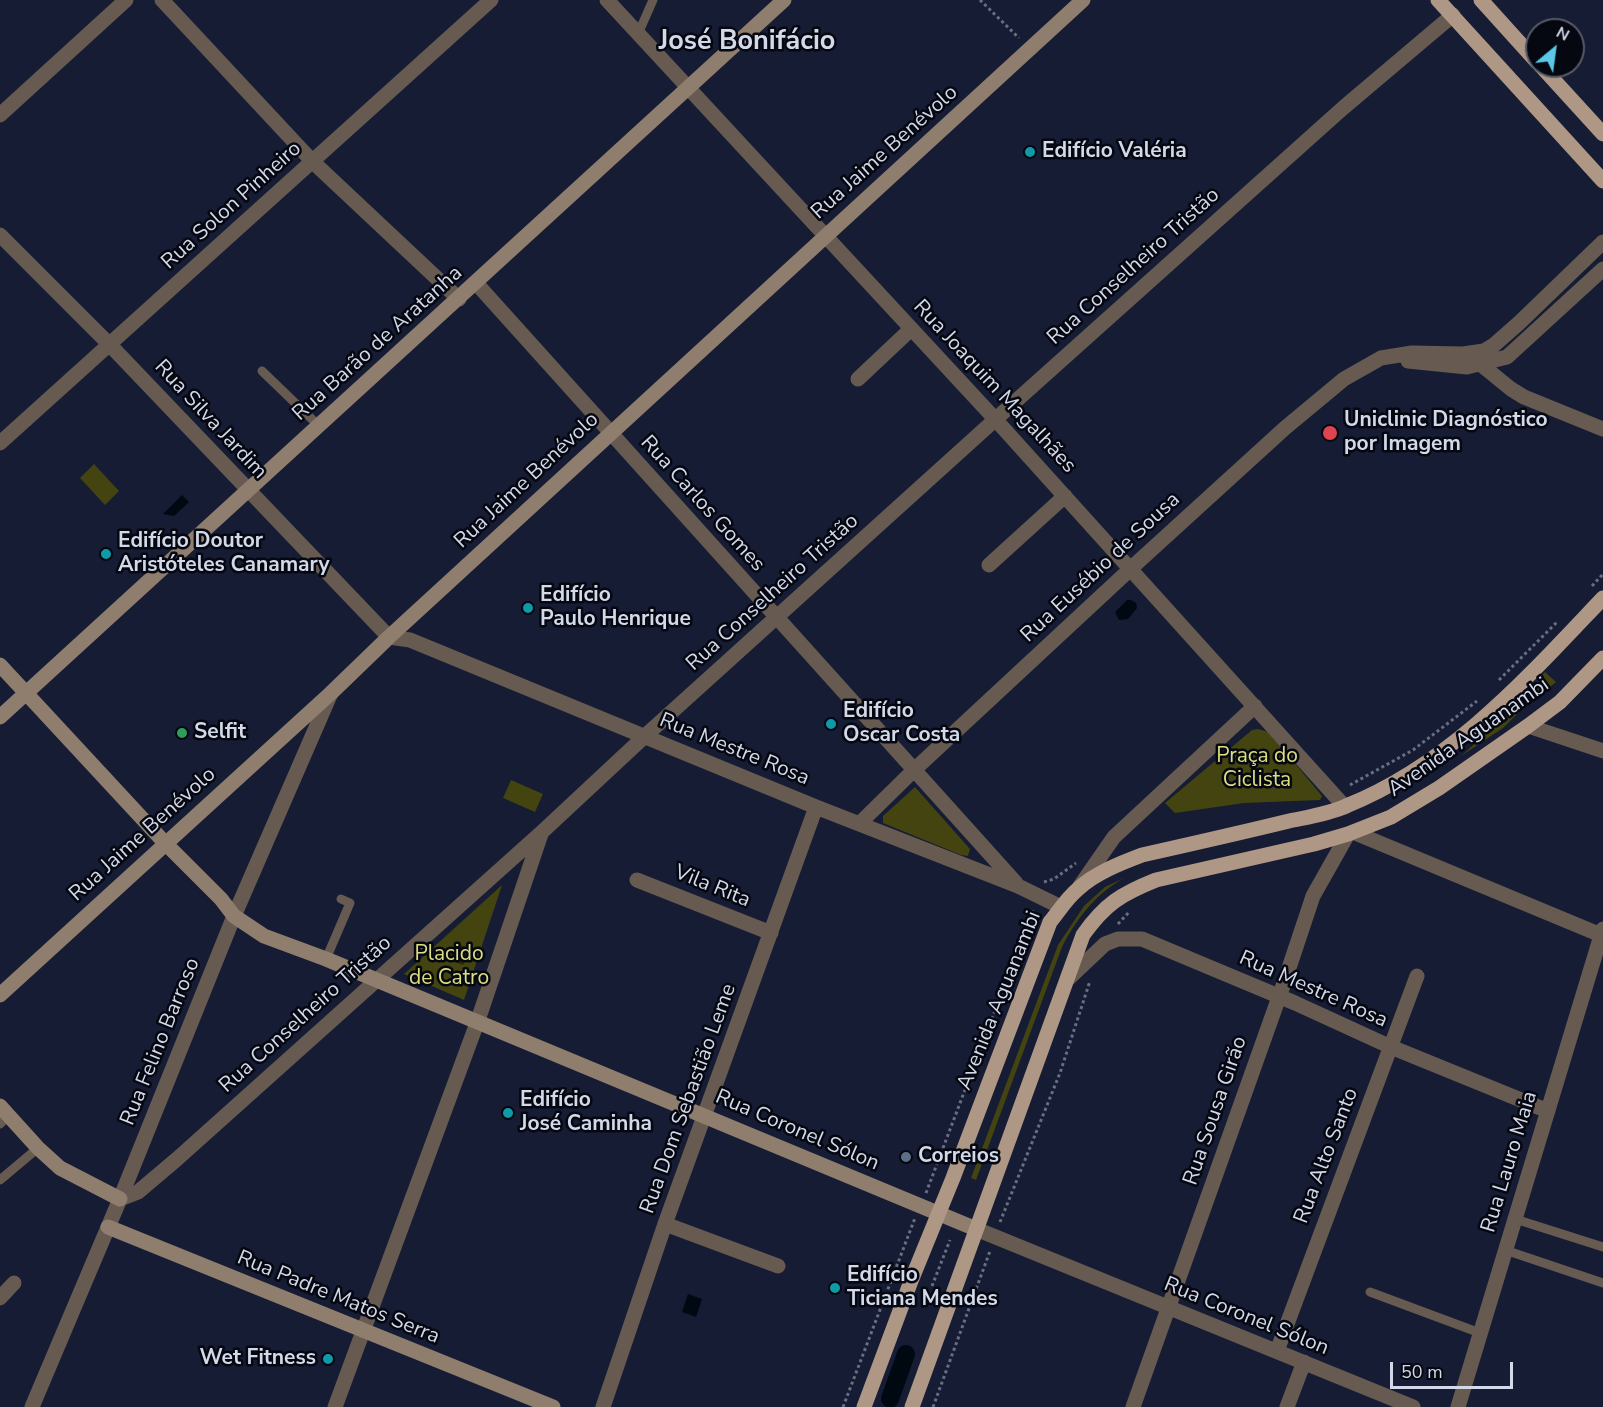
<!DOCTYPE html>
<meta charset="utf-8">
<style>
body{margin:0}
#map{position:relative;width:1603px;height:1407px;overflow:hidden;background:#151c33;font-family:"Nunito Sans",sans-serif}
canvas{display:block}
.north{position:absolute;left:1525px;top:18px;width:60px;height:60px;box-sizing:border-box;background:#050711;border:2px solid #575b67;border-radius:50%;rotate:29deg;font-size:16px;font-weight:700;line-height:24px;text-align:center;color:#d3d9e9}
.north::after{content:'';display:block;margin:auto;width:21px;height:27px;background:#5bc8e7;clip-path:polygon(50% 0,100% 100%,50% 72%,0 100%)}
.scale{position:absolute;left:1390px;top:1362px;width:123px;height:27px;box-sizing:border-box;border:3px solid #d3d9e9;border-top:0;padding-left:8px;font-size:18px;line-height:21px;white-space:nowrap;color:#d3d9e9;-webkit-text-stroke:4px #050711;paint-order:stroke}
</style>
<div id="map">
<canvas width="1603" height="1407"></canvas>
<div class="north">N</div>
<div class="scale">50 m</div>
</div>
<script>
const c = document.querySelector('canvas').getContext('2d');
c.lineJoin = 'round';
function fillPath(path, color) {
  c.fillStyle = color;
  c.fill(path, 'evenodd');
}
function trace(path, color, width, dash) {
  c.strokeStyle = color;
  c.lineWidth = width;
  c.lineCap = dash ? 'butt' : 'round';
  c.setLineDash(dash || []);
  c.stroke(path);
}
function write(font, color, halo, rows, align = 'center') {
  c.font = font + ' "Nunito Sans",sans-serif';
  c.lineWidth = 5;
  c.setLineDash([]);
  c.textBaseline = 'middle';
  c.strokeStyle = halo;
  c.fillStyle = color;
  for (const [text, x, y, turn = 0] of rows) {
    c.save();
    c.translate(x, y);
    c.rotate((+turn || 0) * Math.PI / 180);
    c.textAlign = isNaN(turn) ? turn : align;
    if (halo) c.strokeText(text, 0, 0);
    c.fillText(text, 0, 0);
    c.restore();
  }
}
fillPath(new Path2D(`
 M94,464L119,491L105,505L80,478Z
 M1545,672L1556,682L1520,711L1503,728L1461,756L1508,714Z
 M1258,729L1269,732L1322,796L1320,800L1244,803L1175,813L1165,803L1252,730Z
 M511,780L543,794L535,812L503,798Z
 M915,787L970,849L968,856L961,855L883,823V816Z
 M1126,877C1096,893 1077,918 1062,947L976,1180L971,1178L1058,945L1084,906L1105,887Z
 M502,885L464,1000L404,974Z`), '#434410');
fillPath(new Path2D(`
 M461,945L469,950L463,965L443,957Z`), '#2c2403');
fillPath(new Path2D(`
 M182,495L189,502L174,516L163,514Z
 M1127,600H1131L1136,603L1137,608L1128,619L1119,620L1115,612Z
 M688,1294L702,1299L696,1317L682,1312Z`), '#000911');
trace(new Path2D(`
 M890,1399L906,1354`), '#000911', 18);
trace(new Path2D(`
 M980,0L1019,38
 M1592,586L1603,574
 M1499,680L1558,621
 M1350,785L1413,750L1477,701
 M1044,882L1054,879L1076,863
 M1118,924L1130,911
 M926,1193L1033,910
 M1000,1222L1060,1073L1090,981
 M932,1286L950,1240
 M843,1407L915,1218
 M933,1407L990,1251`), '#686f83', 3, [3, 3]);
trace(new Path2D(`
 M638,34L653,0
 M262,371L319,426
 M326,959L350,903L341,899
 M0,1124L9,1115
 M0,1180L38,1148
 M1515,1219L1603,1247
 M1505,1250L1603,1283
 M1370,1292L1480,1333`), '#665a51', 9);
trace(new Path2D(`
 M162,0L313,162L459,299
 M607,0L995,419L1345,807
 M0,115L126,0
 M0,235L110,345L389,637L410,640L816,807L1018,886L1061,907
 M476,283L1016,883
 M1408,361L1467,367L1507,357L1603,269
 M1479,363L1511,389L1524,397L1603,429
 M858,379L911,329
 M0,443L491,0
 M989,565L1065,496
 M1528,726L1603,751
 M860,823L914,770L1139,561L1285,428L1344,379L1381,358L1412,353L1463,354L1484,351L1494,345L1519,323L1603,242
 M1353,832L1601,935
 M637,880L771,933
 M1080,886L1114,837L1255,706
 M1069,978L1105,944L1118,939H1142L1295,1003L1391,1047L1548,1111
 M120,1199L138,1192L177,1159L542,832L645,736L1008,408L1343,108L1453,15
 M665,1224L778,1266
 M976,1229L1413,1407
 M0,1298L14,1283
 M1277,1351L1417,976
 M32,1407L120,1199L234,916L331,693
 M335,1407L477,1023L541,834
 M603,1407L665,1224L816,807
 M1133,1407L1284,983L1313,896L1348,834
 M1287,1407L1304,1362
 M1458,1407L1603,929`), '#665a51', 15);
trace(new Path2D(`
 M0,665L165,843L221,899L234,916L264,936L326,959L976,1229
 M0,717L784,0
 M0,995L331,693L389,637L1083,0
 M0,1106L38,1148L60,1168L120,1199
 M108,1227L553,1407`), '#8f7d6e', 15);
trace(new Path2D(`
 M1438,0L1603,181
 M1481,0L1537,62
 M1541,66L1603,134
 M864,1407L911,1281L953,1178L1050,922C1059,911 1067,898 1078,889C1095,873 1121,863 1142,855C1191,844 1240,833 1289,821C1308,817 1329,814 1346,806C1451,764 1527,678 1603,598
 M912,1407L1083,935C1105,904 1121,894 1156,880L1314,844L1348,834L1391,817L1439,788L1528,726L1560,702L1603,658`), '#af9785', 15);
for (const [x, y, r, color] of [
 [1030,152,6,"#0f9aa8"],
 [1330,433,8,"#e0444e"],
 [106,554,6,"#0f9aa8"],
 [528,608,6,"#0f9aa8"],
 [831,724,6,"#0f9aa8"],
 [182,733,6,"#2e9e5b"],
 [508,1113,6,"#0f9aa8"],
 [906,1157,6,"#5c6f8a"],
 [835,1288,6,"#0f9aa8"],
 [328,1359,6,"#0f9aa8"]
]) {
  const dot = new Path2D();
  dot.arc(x, y, r, 0, 2 * Math.PI);
  c.fillStyle = color;
  c.fill(dot);
  trace(dot, '#050711', 2);
}
write('bold 21px', '#d3d9e9', '#050711', [
 ["Edifício Valéria",1042,152],
 ["Uniclinic Diagnóstico",1344,421],
 ["por Imagem",1344,445],
 ["Edifício Doutor",118,542],
 ["Aristóteles Canamary",118,566],
 ["Edifício",540,596],
 ["Paulo Henrique",540,620],
 ["Edifício",843,712],
 ["Oscar Costa",843,736],
 ["Selfit",194,733],
 ["Edifício",520,1101],
 ["José Caminha",520,1125],
 ["Correios",918,1157],
 ["Edifício",847,1276],
 ["Ticiana Mendes",847,1300],
 ["Wet Fitness",316,1359,"right"]
], 'left');
write('21px', '#d3d9e9', '#050711', [
 ["Rua Jaime Benévolo",885,153,-42],
 ["Rua Solon Pinheiro",232,206,-42],
 ["Rua Conselheiro Tristão",1134,267,-42],
 ["Rua Barão de Aratanha",378,344,-42],
 ["Rua Joaquim Magalhães",994,387,47],
 ["Rua Silva Jardim",210,420,47],
 ["Rua Jaime Benévolo",527,481,-43],
 ["Rua Carlos Gomes",702,504,48],
 ["Rua Eusébio de Sousa",1101,568,-43],
 ["Rua Conselheiro Tristão",773,593,-42],
 ["Avenida Aguanambi",1469,738,-35],
 ["Rua Mestre Rosa",734,750,22],
 ["Rua Jaime Benévolo",143,835,-42],
 ["Vila Rita",712,887,22],
 ["Rua Mestre Rosa",1313,990,24],
 ["Avenida Aguanambi",1000,1001,-68],
 ["Rua Conselheiro Tristão",306,1015,-42],
 ["Rua Felino Barroso",161,1042,-68],
 ["Rua Dom Sebastião Leme",689,1099,-70],
 ["Rua Sousa Girão",1216,1111,-71],
 ["Rua Coronel Sólon",797,1131,23],
 ["Rua Alto Santo",1327,1156,-69],
 ["Rua Lauro Maia",1510,1162,-73],
 ["Rua Padre Matos Serra",338,1298,22],
 ["Rua Coronel Sólon",1246,1317,22]
]);
write('21px', '#dbde82', '#050711', [
 ["Praça do",1257,757],
 ["Ciclista",1257,781],
 ["Placido",449,955],
 ["de Catro",449,979]
]);
write('bold 27px', '#d3d9e9', '#050711', [
 ["José Bonifácio",747,42]
]);
</script>
